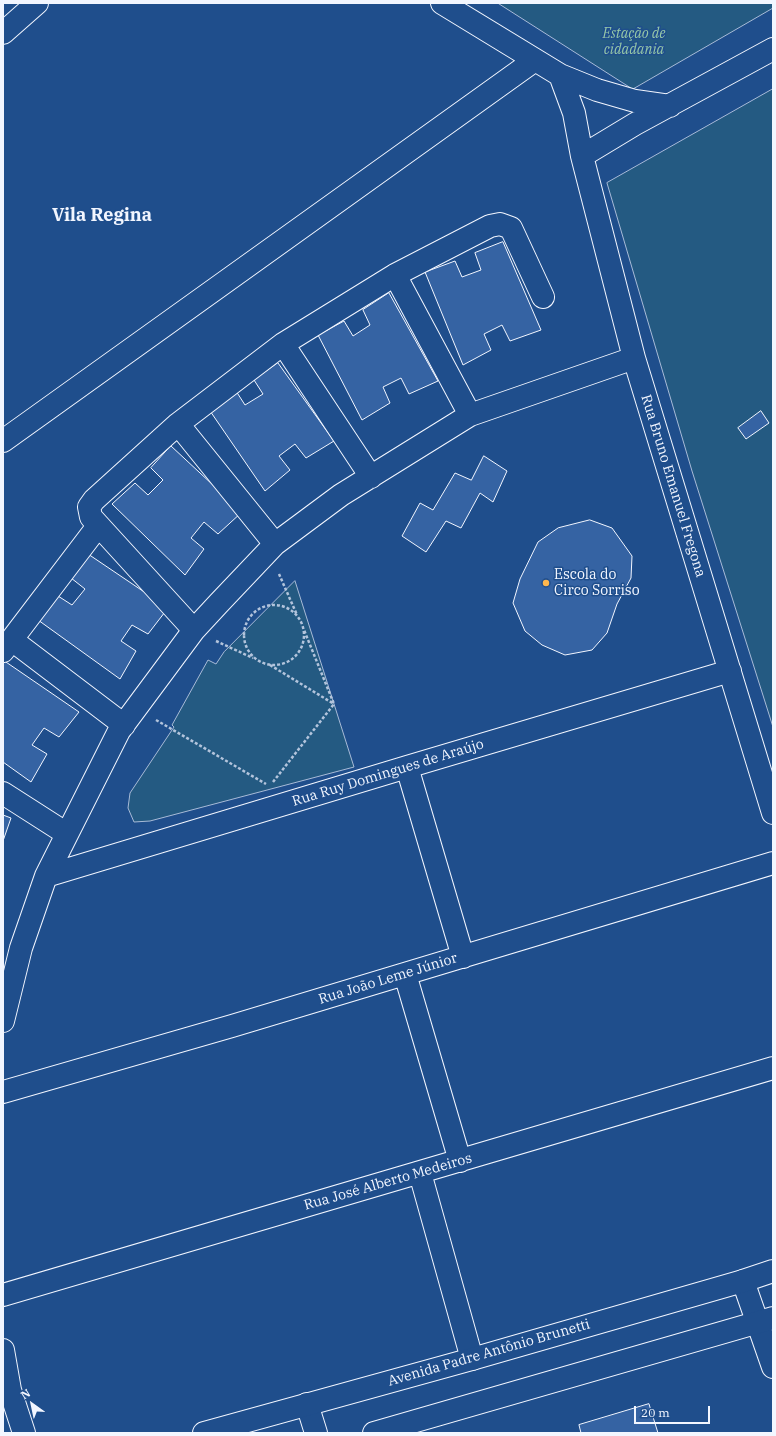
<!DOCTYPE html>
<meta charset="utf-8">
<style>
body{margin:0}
#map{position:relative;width:776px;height:1436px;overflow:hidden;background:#1f4e8c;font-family:"IBM Plex Serif",serif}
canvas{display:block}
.frame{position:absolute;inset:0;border:4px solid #f2f6ff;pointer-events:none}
.north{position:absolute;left:12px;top:1384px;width:40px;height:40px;-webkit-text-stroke:3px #1f4e8c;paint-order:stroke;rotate:327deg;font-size:11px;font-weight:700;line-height:16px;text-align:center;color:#f2f6ff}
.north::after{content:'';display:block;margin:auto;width:14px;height:18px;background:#f2f6ff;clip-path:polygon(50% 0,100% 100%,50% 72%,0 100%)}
.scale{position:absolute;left:634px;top:1406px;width:76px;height:18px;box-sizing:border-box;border:2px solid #f2f6ff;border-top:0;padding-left:5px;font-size:12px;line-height:14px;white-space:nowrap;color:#f2f6ff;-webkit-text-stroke:3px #1f4e8c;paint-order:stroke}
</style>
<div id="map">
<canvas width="776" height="1436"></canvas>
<div class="frame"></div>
<div class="north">N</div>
<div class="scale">20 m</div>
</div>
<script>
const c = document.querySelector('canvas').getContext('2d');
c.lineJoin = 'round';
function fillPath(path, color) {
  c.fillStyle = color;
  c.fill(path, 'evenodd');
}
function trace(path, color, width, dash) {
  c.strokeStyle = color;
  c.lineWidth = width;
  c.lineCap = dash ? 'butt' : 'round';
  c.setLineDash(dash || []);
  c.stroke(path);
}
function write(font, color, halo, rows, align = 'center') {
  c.font = font + ' "IBM Plex Serif",serif';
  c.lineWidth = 3;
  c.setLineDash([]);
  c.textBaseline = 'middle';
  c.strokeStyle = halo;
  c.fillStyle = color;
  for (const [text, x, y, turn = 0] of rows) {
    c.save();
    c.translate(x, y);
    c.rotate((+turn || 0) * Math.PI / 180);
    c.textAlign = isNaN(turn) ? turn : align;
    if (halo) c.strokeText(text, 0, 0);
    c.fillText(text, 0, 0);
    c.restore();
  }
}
const green = new Path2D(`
 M498,3H773V8L633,89Z
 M773,89V727L692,471L607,183Z
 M295,581L354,767L150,821L134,822L128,808L130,793L174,727L172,725L208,660L216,664L224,652Z`);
fillPath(green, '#245a82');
trace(green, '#a8bbd7', 1);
const building = new Path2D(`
 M503,242L541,330L510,341L502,325L484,334L491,350L463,365L425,272L455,261L462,277L481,270L475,253Z
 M389,293L438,381L409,394L401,378L383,387L390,403L362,420L318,335L344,321L353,336L370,325L363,310Z
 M278,363L334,441L306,458L295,444L279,456L290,470L265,491L208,408L236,391L245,405L263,394L254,380Z
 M761,411L769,423L746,439L738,428Z
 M171,446L242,512L218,534L204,522L191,538L204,549L185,575L112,504L135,483L148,495L163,480L151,468Z
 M484,456L507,471L493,502L480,493L461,528L446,521L426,552L402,536L420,503L433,510L455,473L471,480Z
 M590,520L612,528L632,556L631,578L617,604L607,633L592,650L565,655L542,645L525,631L513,603L520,579L538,542L558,528Z
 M88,554L168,608L148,634L132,625L121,641L136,651L120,679L38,620L58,596L72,605L85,589L71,578Z
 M3,660L79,712L59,737L44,728L32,745L47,754L31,782L3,762Z
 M3,815L11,818L3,841Z
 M649,1404L658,1433H581L579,1425Z`);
fillPath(building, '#3563a3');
trace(building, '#f2f6ff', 1);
const minor = new Path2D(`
 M442,3L560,75L597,90L635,101L670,106
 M3,33L37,3
 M560,75L574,113L582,156L634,358L773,813
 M582,156L635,124L773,49
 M395,275L470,415
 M283,344L371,477
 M178,424L275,544
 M3,441L535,60
 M194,630L91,517L89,507L94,500L178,424L283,344L395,275L490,226L500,224L511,228L543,297
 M12,640L124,725
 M3,651L98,526
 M407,767L463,957
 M3,793L67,834
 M46,876L407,767L730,671
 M405,974L460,1161
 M3,1021L21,948L46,876L119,731L194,630L219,603L275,544L341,495L470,415L634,358
 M3,1092L232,1026L773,863
 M420,1173L472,1359
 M743,1281L773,1367
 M3,1295L773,1068
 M3,1350L10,1390L24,1433
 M307,1404L316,1433`);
const secondary = new Path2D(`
 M204,1433L472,1359L743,1281L773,1271
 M374,1433L773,1318`);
trace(minor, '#f2f6ff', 24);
trace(secondary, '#f2f6ff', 24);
trace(new Path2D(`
 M279,574L297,615
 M244 635a30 30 0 1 1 60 0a30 30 0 1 1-60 0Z
 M216,641L253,658
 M270,665L334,704
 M156,720L266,784
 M273,782L334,704L304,630`), '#b3c4dc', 2.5, [3, 2]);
trace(minor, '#1f4e8c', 22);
trace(secondary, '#1f4e8c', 22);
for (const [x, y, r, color] of [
 [546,583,4,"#ffb74d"]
]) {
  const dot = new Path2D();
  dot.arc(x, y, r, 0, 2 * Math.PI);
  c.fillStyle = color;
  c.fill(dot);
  trace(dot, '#1f4e8c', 1.5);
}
write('italic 14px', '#97c8a6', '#1f4e8c', [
 ["Estação de",634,34],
 ["cidadania",634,50]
]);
write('14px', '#f2f6ff', '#1f4e8c', [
 ["Rua Bruno Emanuel Fregona",673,486,73],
 ["Rua Ruy Domingues de Araújo",388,773,-17],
 ["Rua João Leme Júnior",388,979,-17],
 ["Rua José Alberto Medeiros",388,1182,-16],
 ["Avenida Padre Antônio Brunetti",489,1353,-16]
]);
write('14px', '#f2f6ff', '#1f4e8c', [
 ["Escola do",554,575],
 ["Circo Sorriso",554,591]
], 'left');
write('bold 18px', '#f2f6ff', '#1f4e8c', [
 ["Vila Regina",102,216]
]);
</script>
